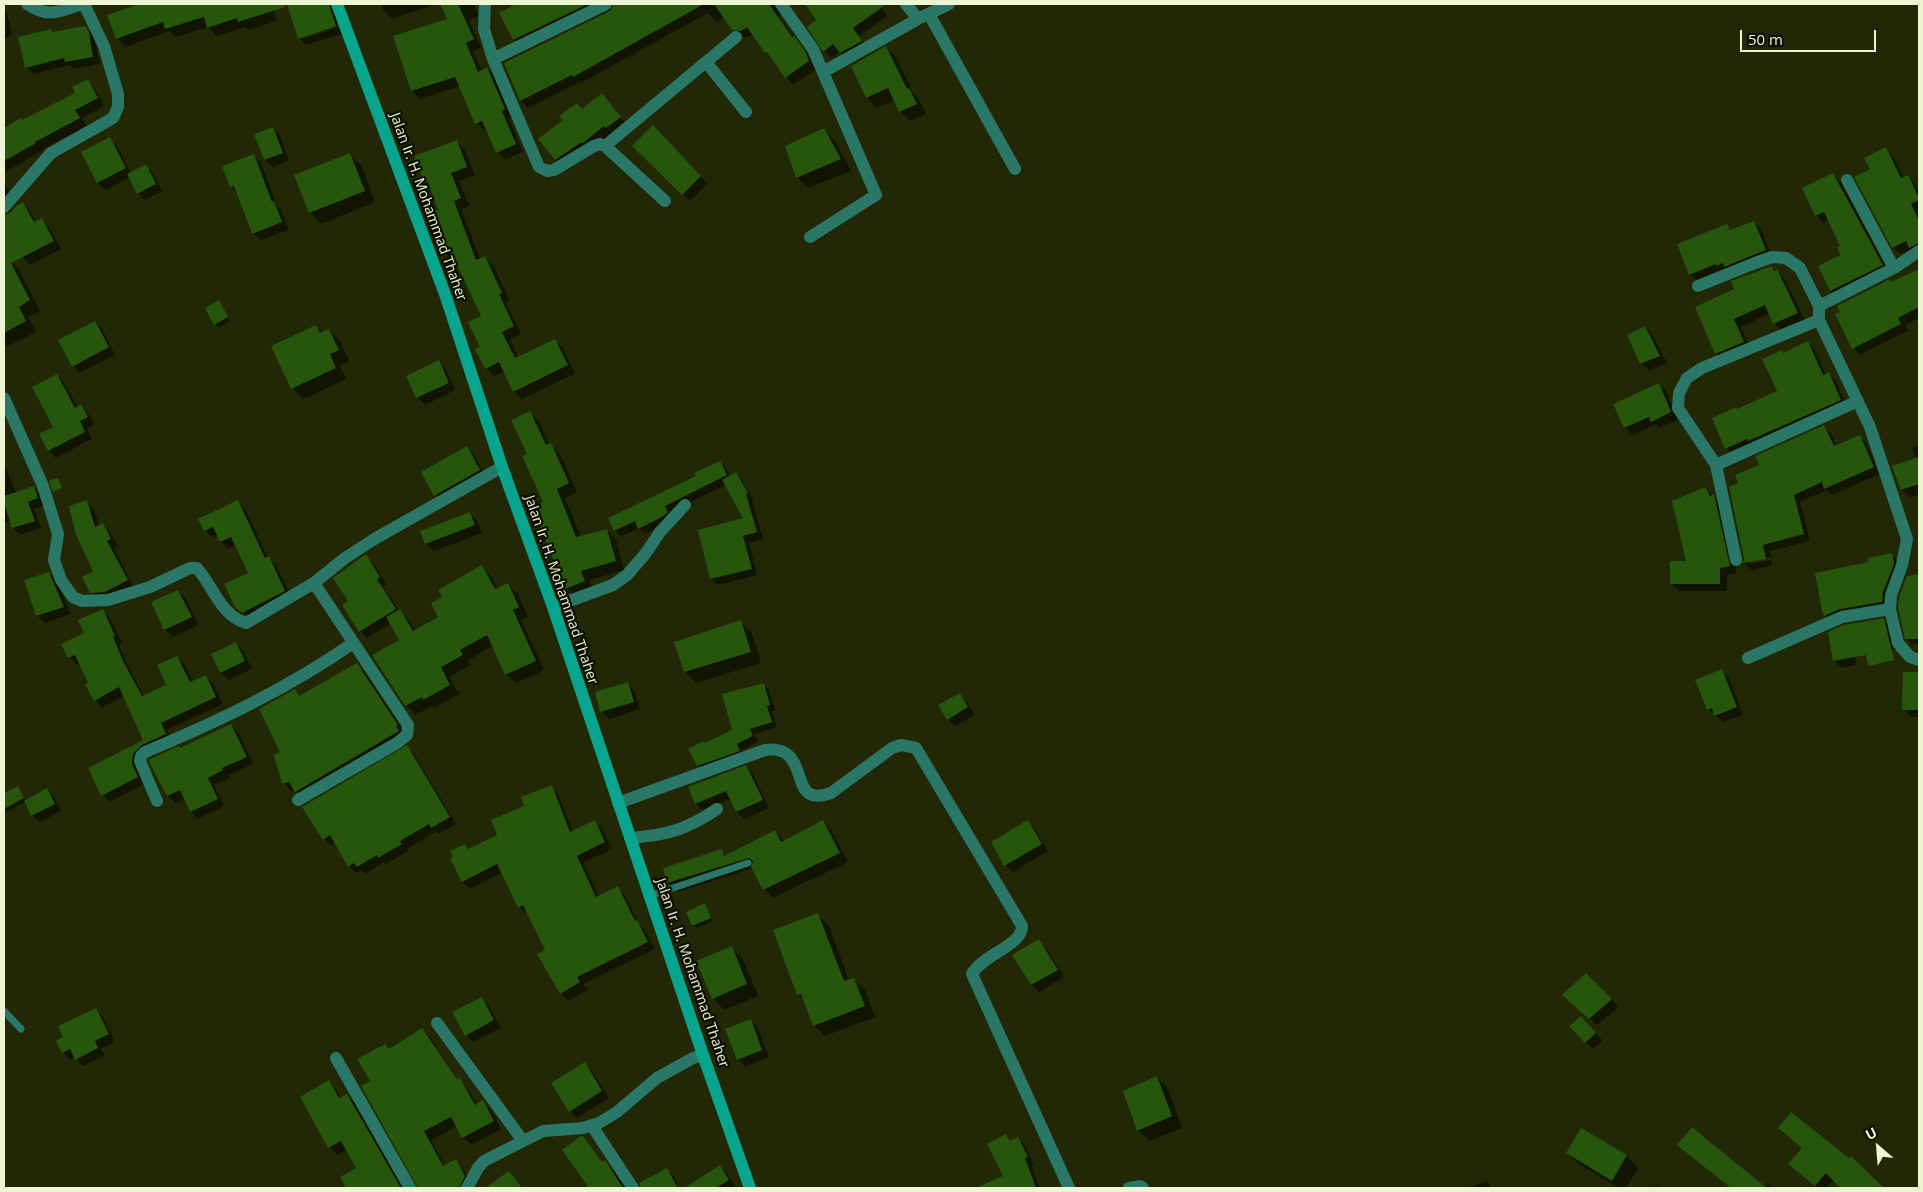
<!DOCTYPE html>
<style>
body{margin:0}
#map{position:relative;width:1923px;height:1192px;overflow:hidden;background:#222705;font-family:"Open Sans",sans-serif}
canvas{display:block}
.frame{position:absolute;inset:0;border:5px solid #eef5d4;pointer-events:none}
.north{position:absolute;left:1853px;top:1122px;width:50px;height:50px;-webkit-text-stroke:4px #0c0f00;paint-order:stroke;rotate:333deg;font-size:14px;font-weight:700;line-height:20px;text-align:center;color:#eef5d4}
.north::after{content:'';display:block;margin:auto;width:18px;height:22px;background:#eef5d4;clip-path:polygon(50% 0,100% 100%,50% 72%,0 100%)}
.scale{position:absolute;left:1740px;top:30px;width:136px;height:22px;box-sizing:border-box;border:2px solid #eef5d4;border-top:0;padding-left:6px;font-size:15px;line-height:18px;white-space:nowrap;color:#eef5d4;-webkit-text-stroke:4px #0c0f00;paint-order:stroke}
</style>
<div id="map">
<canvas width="1923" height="1192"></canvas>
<div class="frame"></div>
<div class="north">U</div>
<div class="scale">50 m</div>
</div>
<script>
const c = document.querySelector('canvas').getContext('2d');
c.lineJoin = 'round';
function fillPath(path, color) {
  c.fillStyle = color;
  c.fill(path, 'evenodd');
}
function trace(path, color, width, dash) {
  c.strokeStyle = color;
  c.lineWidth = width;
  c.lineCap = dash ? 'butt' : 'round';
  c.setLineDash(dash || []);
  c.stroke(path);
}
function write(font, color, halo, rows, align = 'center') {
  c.font = font + ' "Open Sans",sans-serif';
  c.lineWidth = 4.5;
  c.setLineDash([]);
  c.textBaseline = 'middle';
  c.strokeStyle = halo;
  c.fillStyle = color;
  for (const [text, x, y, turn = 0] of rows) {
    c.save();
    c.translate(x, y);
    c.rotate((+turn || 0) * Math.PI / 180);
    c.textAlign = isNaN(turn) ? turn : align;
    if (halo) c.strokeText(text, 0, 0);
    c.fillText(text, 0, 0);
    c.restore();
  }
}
fillPath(new Path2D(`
 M142,4H272L277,21L248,30L245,27L217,36L208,27L175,37L169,31L126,47L117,38L109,16Z
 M288,4H333L339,24L302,36V39L340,26L342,34L306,45L299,38Z
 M381,4H437L391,19L383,10Z
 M441,4H473L479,16L469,20L481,47L473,51L482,71L487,68L495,76L513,117L509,119L523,152L505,160L497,152L488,130L485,131L477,123L460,86L420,99L412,91L448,20Z
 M522,4H610L521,47L514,40L500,14Z
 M613,4H786L783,5L779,17L813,62L816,69L793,85L774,59L766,52L753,34L748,37H741L724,17L717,22L708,13L581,83L580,82L528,108L521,101L505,64L610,12L616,4Z
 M806,4H838L840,8L846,4H888L882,8L887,16L859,36L868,49L848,60L840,52L831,58L824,51L818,21Z
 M4,9L7,13L12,36L4,38Z
 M85,27L92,34L95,41L100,64L73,69L70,65L34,74L26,67L51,30L53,33Z
 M886,47L896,57L913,93L919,99L926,114L910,121L900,111L895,100L877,108L867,98L853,66Z
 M87,81L95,88L104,106L82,118L86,126L42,150V151L4,173V129L21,120L23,122L77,94Z
 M602,95L627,125L563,167L556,159Z
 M653,127L708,184L690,201L634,146Z
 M273,129L280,136L289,161L273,167L265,160L256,135Z
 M824,129L835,141L851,171L808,188L797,177Z
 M110,139L117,146L131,173L145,166L153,173L162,191L145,200L138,193L130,177L106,190L98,183L83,153Z
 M457,142L465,150L475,175L459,181L469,206L461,209L480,259L485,257L493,265L510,301L506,303L521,334L510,340L518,357L554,340L563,348L575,374L522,399L514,391L505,371L494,376L486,368L482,347L483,317L457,261L454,262L446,254L440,210L432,189L425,182Z
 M1886,149L1893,156L1904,178L1908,177L1915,184L1919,192V211L1917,212L1919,216V254L1912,249L1901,254L1893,247L1871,170Z
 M350,154L361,165L375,202L321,224L310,212Z
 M254,156L261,163L277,206L281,210L289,230L260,240L253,233L238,194L231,187Z
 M1833,174L1841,182L1889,272L1838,298L1831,291L1820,266L1842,256V246L1829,220L1823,223L1816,215Z
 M4,182L13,200L4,212Z
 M23,203L30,211L36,222L42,220L49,227L61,249L30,265L22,257L4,222V215L7,216Z
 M1754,222L1761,229L1772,258L1697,281L1690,274L1727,226L1732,231Z
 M7,258L18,268L40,311L28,317L36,332L7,347L4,344V260Z
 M1772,267L1784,278L1805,320L1782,331L1774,323L1770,313L1741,327L1751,349L1724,360L1716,353L1736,290Z
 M1919,270V318L1905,325L1908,331L1860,355L1853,348L1892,283Z
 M218,302L230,321L218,327L215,324Z
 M95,322L102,329L115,355L80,373L73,366Z
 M316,326L323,333L329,330L340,341L349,361L340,366L346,379L303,399L292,388Z
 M1645,327L1652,334L1667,363L1649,371L1641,363Z
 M1808,343L1815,350L1826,375L1828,374L1836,381L1847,407L1734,455L1726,448L1737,410L1778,392L1784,354Z
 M438,362L446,369L455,390L425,405L417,397L408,376Z
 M57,375L64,383L78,408L81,406L88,413L94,424L87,429L92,439L56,458L49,451L41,435L55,428Z
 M1659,384L1666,391L1678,420L1659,428L1656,424L1633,435L1625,428L1615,404Z
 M530,413L539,422L550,445L560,454L577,493L565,498L581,537L606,530L616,539L624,570L590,580L594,590L576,597L566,588L545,502L528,455Z
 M1824,427L1831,434L1837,446L1859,436L1866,443L1880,474L1832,495L1827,490L1800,502L1810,541L1770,551L1771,557L1750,561V564L1771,560L1772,566L1751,570L1744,563L1740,484L1761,465Z
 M1919,446V502L1917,495L1910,498L1902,490L1916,459L1912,448Z
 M467,448L474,455L486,477L443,502L435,495Z
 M720,462L726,468L730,477L736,473L742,480L753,500H752L763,539L749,543L757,575L718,585L711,579L699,531L745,519L725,485L670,512L668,523L645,534L639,528L621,536L615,530Z
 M4,463L16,493L34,487L41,494L44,505L34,509L41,528L20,535L13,528L11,520L4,523Z
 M1705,489L1721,503L1737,573L1727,575V591H1679L1671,584L1687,562Z
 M86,501L94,509L99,526L103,524L110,532L118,546L114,548L134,588L99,599L91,592L94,571Z
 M237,502L245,509L268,558L276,565L292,598L251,619L236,606L250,574L236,545L228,549L221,541L218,535L213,538L205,530L200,519Z
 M470,513L477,521L482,533L434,551L426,544L422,532Z
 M1891,555L1899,562L1889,609L1833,622L1825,615L1870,563Z
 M366,556L373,563L387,585L383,586L399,611L409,620L416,631L440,617L443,597L482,566L491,576L498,589L508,584L518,594L528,617L521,620L544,670L516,683L506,674L493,646L468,660L471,665L449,677L459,694L434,708L432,706L416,715L406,705L401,640L391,623L367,638L360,631L350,601Z
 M49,573L56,580L71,614L45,623L38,616L26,581Z
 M178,591L186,598L198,625L173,637L165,630L153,603Z
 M102,611L110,618L122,643L119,645L131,672L144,696L168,685L177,658L185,665L193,682L206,676L213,683L223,704L167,730L173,742L142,758L144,784L110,802L102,795L90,769L145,741L124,696L102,708L95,700L80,663L77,665L70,657L63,644L86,633Z
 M1919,613V644H1912L1907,639L1901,614Z
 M1883,620L1891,627L1896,649L1855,651L1856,665L1842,668L1834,661L1829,633Z
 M741,622L752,633L761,663L696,683L685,672L676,642Z
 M236,643L243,651L252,669L228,680L221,673L212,654Z
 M357,665L365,673L405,733L304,800L295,790L291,791L283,783L282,753L294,691L300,697Z
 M1722,671L1729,678L1743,715L1723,722L1708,709Z
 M1904,673H1919V717H1911L1904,710Z
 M627,684L635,691L640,709L609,719L601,711Z
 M764,684L769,690L775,711H772L777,727L754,734L758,742L741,750L744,756L703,771L698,765L705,744L733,731Z
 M959,694L967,702L975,715L955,726L948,719Z
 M231,726L239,733L253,764L229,775L230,778L214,785L224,806L198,819L191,811L185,799L176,803L168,796L158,773L181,749Z
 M407,747L414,754L456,824L439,834L436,831L407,849L408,851L386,864L384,862L365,874L362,870L356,873L349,866L336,843L331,846L324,839Z
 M746,767L753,774L769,808L744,819L737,812L731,799L703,810L696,803Z
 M18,787L26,801L47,790L54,797L61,811L40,822L32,815L26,802L4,813V794Z
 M551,787L558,794L573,832L594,822L602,829L612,849L583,863L599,897L618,888L625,895L639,924L644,929L655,949L583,984L587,990L568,1001L561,993L546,951L528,913L527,914L519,907L502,872L470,889L463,882L451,859L465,845L470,850L498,835L526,806Z
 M823,822L832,831L848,862L773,898L764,889L753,868L678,892L668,883L664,869L722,851L726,856L775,831L784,841Z
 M1028,822L1035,829L1048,851L1013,872L1005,865Z
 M704,905L713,921L697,928L693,925Z
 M817,914L829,926L849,981L853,979L865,990L875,1017L825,1036L814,1025L805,1001L798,995L774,930Z
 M1039,941L1046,948L1064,977L1039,992L1032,985L1014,955Z
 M731,948L743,959L758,996L724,1010L713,998Z
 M1586,974L1619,1007L1597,1025L1571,1002Z
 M482,998L489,1006L501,1028L473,1042L466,1035Z
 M96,1010L103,1017L115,1042L101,1049L105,1055L83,1066L75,1057L70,1060L63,1052L65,1037Z
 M750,1020L758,1028L769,1057L745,1067L738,1059Z
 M1588,1025L1603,1041L1593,1049L1586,1042Z
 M422,1029L430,1037L458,1080L467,1087L477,1105L483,1102L491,1110L501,1129L471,1145L463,1137L457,1126L431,1140L445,1166L456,1161L463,1169L472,1184L470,1188H418V1184L372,1082L385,1045L390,1050Z
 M585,1064L592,1071L609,1098L577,1118L570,1111Z
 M1157,1077L1168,1089L1182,1128L1149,1141L1138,1130Z
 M328,1081L336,1089L341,1098L347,1095L355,1103L403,1188H347L342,1177L357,1169L347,1150L337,1155L329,1147Z
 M1581,1130L1627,1156L1638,1168L1626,1188H1619L1579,1164L1567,1153Z
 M1006,1136L1011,1141L1017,1138L1025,1145L1034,1164L1031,1166L1040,1188H1002L999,1179L1005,1177Z
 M583,1137L603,1162L604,1161L612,1169L626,1188H588Z
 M1803,1148L1849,1160L1851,1158L1882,1188H1842L1834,1180L1826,1188H1818L1797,1171Z
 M1686,1152L1763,1187L1769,1184L1773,1188H1731Z
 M720,1167L728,1174L736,1188H686Z
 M666,1169L674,1177L680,1188H642Z
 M509,1173L522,1188H487Z
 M1487,1182L1493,1188H1468V1187Z
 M1657,1184L1662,1188H1653Z`), '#0007');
fillPath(new Path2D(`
 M139,4H284L285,7L238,22L237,18L207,28L204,17L165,29L163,22L116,39L107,15Z
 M287,4H329L336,26L298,39Z
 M440,4H458L474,39L466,43L478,72L487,67L505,109L502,111L516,144L496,153L482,121L475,124L455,77L411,91L393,36L447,19Z
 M516,4H588L513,40L499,13Z
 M614,4H704L573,77L572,75L520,101L504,63L610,11Z
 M714,4H769L792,37L794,36L806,53L809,61L785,78L767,52L765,53L747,27L741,31L732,30Z
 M805,4H887L853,28L862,41L840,53L833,44L823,52L807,27L816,20Z
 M85,26L89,32L93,57L65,62L64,58L25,68L18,37L51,29L52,32Z
 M886,46L907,89L909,88L917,104L899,112L888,88L866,98L851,66Z
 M88,79L98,98L75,110L80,118L35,142L36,143L4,161V128L21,118L22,120L75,93L72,87Z
 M602,93L621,117L606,128L604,126L583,143H580L555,160L538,139L563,120L559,116L577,103L582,109Z
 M653,125L701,176L682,195L632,146Z
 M273,127L283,153L264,160L254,134Z
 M824,128L841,159L796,178L785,146Z
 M110,137L126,168L97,183L81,152Z
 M457,140L467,167L451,173L461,198L454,201L476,260L485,256L502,293L499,294L514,326L502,332L515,358L555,339L568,365L513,392L499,362L485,369L475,349L480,347L468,322L481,316L451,252L444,255L429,213L438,210L428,182L424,183L414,156Z
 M1886,147L1901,178L1908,175L1919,198V200L1911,204L1919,221V243L1909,248L1906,241L1892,248L1854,177L1870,169L1864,158Z
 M350,153L365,191L309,213L294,175Z
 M254,154L272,202L274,201L282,222L252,234L234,186L230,187L222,166Z
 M146,164L156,184L137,194L127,174Z
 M1833,173L1883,265L1830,291L1818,266L1840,255L1837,247L1840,246L1824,212L1815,216L1802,188Z
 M23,202L34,222L42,218L54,241L11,263L30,300L19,307L26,321L4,333V215L10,213L16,206Z
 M1754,221L1766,250L1724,267L1723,263L1716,266V264L1689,275L1677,244L1727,224L1730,230Z
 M1772,266L1774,271L1777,269L1798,313L1773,324L1765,305L1734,319L1744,342L1715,354L1695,307L1734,289L1731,281Z
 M1919,269V307L1898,318L1901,324L1852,349L1835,314L1840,312L1837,306L1890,279L1891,282Z
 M219,300L228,317L214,325L205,308Z
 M95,321L109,347L72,367L58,340Z
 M316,325L320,333L329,329L339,350L330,354L336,368L291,389L271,346Z
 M1645,326L1660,356L1640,364L1627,335Z
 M1808,341L1823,375L1829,372L1841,400L1748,441L1747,439L1725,449L1712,418L1736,407L1737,409L1777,391L1762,359L1782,350L1783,353Z
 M439,360L449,383L416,398L406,376Z
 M57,374L75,408L81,404L88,417L80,421L85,432L48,451L39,434L53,427L32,387Z
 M1659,383L1671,412L1651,422L1649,417L1624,428L1613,404Z
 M530,411L546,445L551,443L569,483L557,489L576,537L607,529L616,561L581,571L585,581L565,589L532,506L543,502L522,456L527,454L511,420Z
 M1824,425L1834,446L1860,435L1874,467L1824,489L1822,482L1794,495L1804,534L1763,545L1766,559L1743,563L1744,558L1729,487L1738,483L1735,475L1759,465L1755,456Z
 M467,446L480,470L434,496L421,472Z
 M1919,457V484L1901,490L1892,466Z
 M720,461L727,475L665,506L668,512L662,517L638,529L635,521L614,531L608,518L696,476L694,473Z
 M736,472L748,493L746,494L757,532L743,536L752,569L710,579L698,530L743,518L722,480Z
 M58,478L62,488L53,492L49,481Z
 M34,486L38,498L28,502L35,521L12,528L4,503V496Z
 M1705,487L1710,496L1714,494L1730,566L1720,568V584H1670V561H1686L1672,501Z
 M87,500L95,527L103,523L111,539L107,541L128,580L105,592L90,593L82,577L93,571L76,535L69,506Z
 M238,500L265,558L269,556L285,591L242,613L235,607L224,584L248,573L231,537L220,542L213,527L204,531L198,519Z
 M470,512L475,525L425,544L420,531Z
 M1892,553L1894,564L1883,592L1882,602L1840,609L1824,616L1823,612H1822L1815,573L1869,562L1868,558Z
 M366,554L380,577L377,579L396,609L359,632L342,605L348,601L333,578Z
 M482,565L495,589L508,583L519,607L513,610L536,661L505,675L487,635L460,650L463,655L441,667L450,685L423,700L422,697L405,706L372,655L399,640L386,617L400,609L413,631L438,617L431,603L442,597L438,590Z
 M49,572L64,607L36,616L24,580Z
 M1919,574V639H1905L1898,608L1899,597L1907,576Z
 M178,590L192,617L164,630L151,602Z
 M103,609L115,636L113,637L124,663L142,696L166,685L157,665L177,656L190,682L206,675L216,697L161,723L166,734L142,745L133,754L132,764L138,777L101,796L88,768L143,740L119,687L94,701L85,684L88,683L75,655L68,658L61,644L84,633L78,620Z
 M1884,618L1894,660L1868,666L1866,655L1833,661L1828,632L1844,625Z
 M741,620L751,652L684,672L674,642Z
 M236,642L245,661L220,673L211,654Z
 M357,663L398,725L396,726L399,731L295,792L289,782L282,784L274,755L280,752L259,709L295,689L299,696Z
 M1722,669L1737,707L1714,716L1712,708L1707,710L1695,680Z
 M1903,672H1919V710H1902Z
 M628,682L634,702L600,712L595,692Z
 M764,683L770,705L767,706L772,722L750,729L753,736L737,744L740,751L697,766L688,749L703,741L705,743L732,730L722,694Z
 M960,693L968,707L947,720L938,705Z
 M231,724L247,757L222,768L223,770L208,778L218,799L190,812L180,790L167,796L148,760L179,746L180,748Z
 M407,745L450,817L431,828L429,824L400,841L402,844L378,858L377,855L357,867L354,863L348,867L330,835L323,840L302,807Z
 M746,765L763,800L736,812L726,791L695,804L688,787Z
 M552,785L570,832L595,820L605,842L577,856L596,897L618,886L635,921L637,920L648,942L577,977L580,982L560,994L537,954L545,950L523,905L518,908L497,864L462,882L450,859L453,857L450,851L465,844L468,849L497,835L491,820L524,806L521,797Z
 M18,786L24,798L4,809V793Z
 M47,788L55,804L31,816L24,801Z
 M823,820L840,853L763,890L751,867L753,861L749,858L667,883L663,868L722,849L724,856L775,830L781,842Z
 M1028,820L1042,844L1004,866L991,842Z
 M705,903L711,918L692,926L686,912Z
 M818,913L844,981L854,978L865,1006L813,1026L801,994L797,995L773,930Z
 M1039,939L1058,970L1031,985L1012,955Z
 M732,946L747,984L712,999L696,961Z
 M1586,973L1612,999L1589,1019L1562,995Z
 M482,997L494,1020L465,1036L452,1012Z
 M96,1008L109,1034L95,1041L98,1048L75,1060L70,1049L62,1053L56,1041L63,1037L58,1026Z
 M1581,1016L1596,1033L1585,1043L1569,1026Z
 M751,1019L762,1050L737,1060L725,1029Z
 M422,1028L457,1079L460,1078L475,1105L483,1100L494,1121L462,1138L451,1117L424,1131L443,1166L456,1159L465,1176L459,1188H418L361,1086L370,1081L357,1059L385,1044L389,1049Z
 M585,1062L602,1091L569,1112L551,1083Z
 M1157,1076L1172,1116L1137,1131L1123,1091Z
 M329,1080L339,1098L347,1094L401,1188H346L340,1177L356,1168L341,1141L328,1148L300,1097Z
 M1791,1112L1849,1158L1851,1156L1884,1188H1840L1826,1173L1815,1186L1788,1164L1802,1148L1778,1128Z
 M1692,1127L1705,1138L1767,1188H1731L1698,1162L1677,1145Z
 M1581,1128L1627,1155L1612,1181L1566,1153Z
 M1006,1134L1010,1141L1018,1137L1028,1157L1025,1158L1036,1188H975L1003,1176L987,1144Z
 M581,1136H583L602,1162L605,1160L623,1188H589L562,1150Z
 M720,1165L729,1180L716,1188H684Z
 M667,1168L678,1188H641L639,1183Z
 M509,1171L522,1188H485Z`), '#26550c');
trace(new Path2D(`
 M649,896L748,863
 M4,1011L21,1029`), '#2a7667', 7);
trace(new Path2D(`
 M27,4C49,19 59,11 82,4
 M485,4L484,29L493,59
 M606,4L493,59L539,167L547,171L554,170L594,146L600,144L605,146L665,201
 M781,4L813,49L876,195L810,237
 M929,14L1015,169
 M922,17L949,4
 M706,62L746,112
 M823,72L918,19L906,4
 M605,146L736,37
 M1847,180L1894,268
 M4,207L51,153L113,118L118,107V94L104,46L84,4
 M1698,286L1755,263L1772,257L1786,258L1800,268L1819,306V320L1870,427L1907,539L1902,565L1891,595L1890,609L1898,643L1910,657L1919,660
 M1819,306L1894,268L1919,251
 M4,398L43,486L58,534L54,560L61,580L73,597L82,601L108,600L150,587L190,568H197C213,586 221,616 246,623L314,583L345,558L376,538L502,467
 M1716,465L1858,401
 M1736,560L1716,465L1678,408L1679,393L1687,378L1702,368L1819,320
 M553,607L613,585L627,575L646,553L660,532L685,505
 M1748,658L1842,617L1890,609
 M298,800L397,743L407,735L408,725L314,583
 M157,801L140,761L141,756L145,752C217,722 289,688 353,643
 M618,803L765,750C815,744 784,810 831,793L892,748L901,745L916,748L1022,926C1023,945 982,955 972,974L1069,1188
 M630,838C667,835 686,830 717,809
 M437,1023L523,1141
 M336,1058L410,1188
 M592,1126L633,1188
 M467,1188L478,1168L484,1161L543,1131L583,1128L599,1123L617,1112L657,1078L693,1058L703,1055
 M1129,1188L1140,1186L1143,1188`), '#2a7667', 12);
trace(new Path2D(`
 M337,4L446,297L502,467L553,607L703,1055L750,1188`), '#09a48c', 12);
write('14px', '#eef5d4', '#0c0f00', [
 ["Jalan Ir. H. Mohammad Thaher",428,207,70],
 ["Jalan Ir. H. Mohammad Thaher",561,590,71],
 ["Jalan Ir. H. Mohammad Thaher",692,973,71]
]);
</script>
